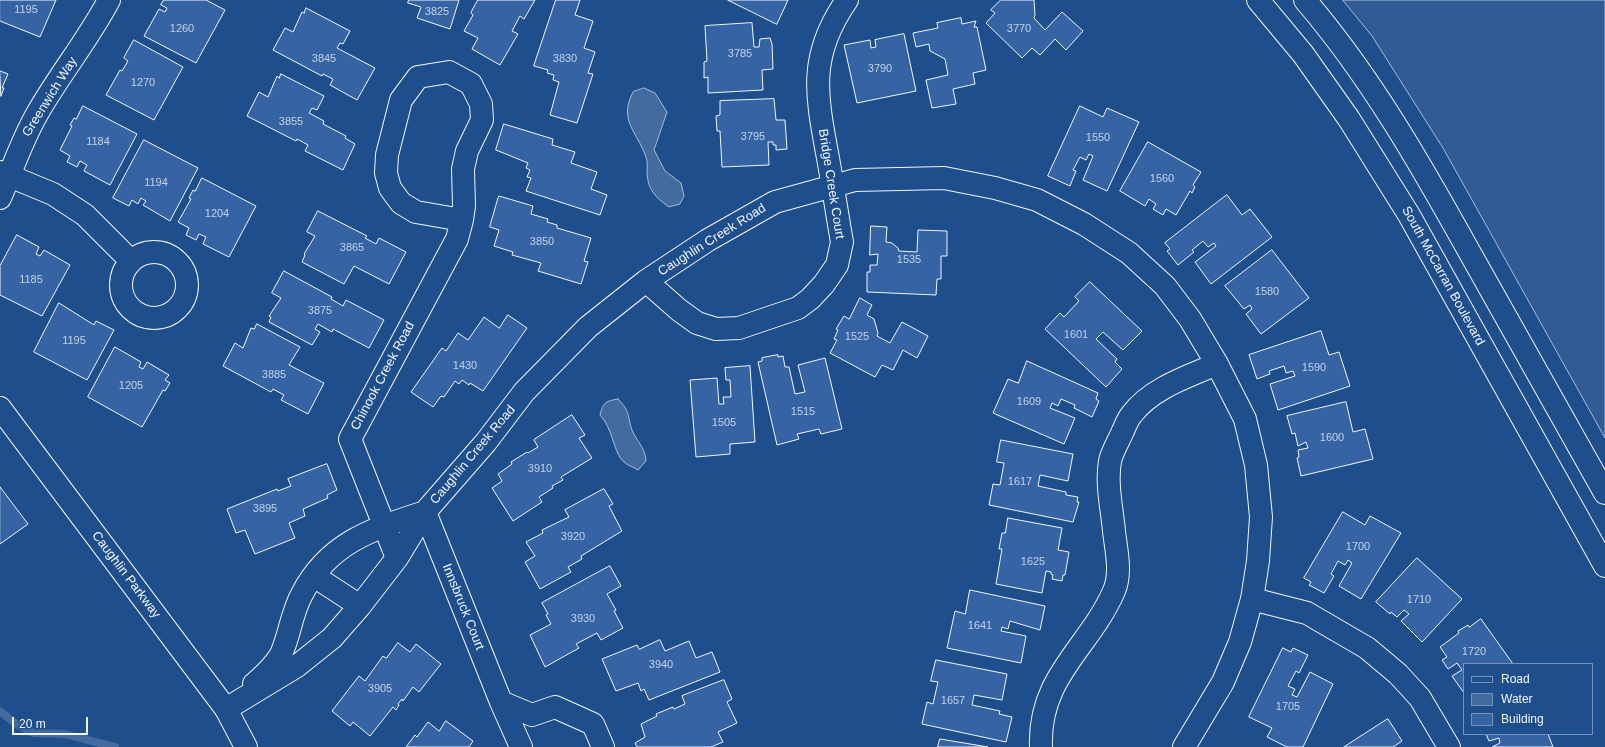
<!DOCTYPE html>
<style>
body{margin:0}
#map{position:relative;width:1605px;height:747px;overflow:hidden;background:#1f4e8c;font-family:Arial,sans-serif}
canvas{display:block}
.legend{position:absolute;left:1463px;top:663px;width:130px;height:72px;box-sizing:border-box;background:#1f4e8c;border:1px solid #7391ba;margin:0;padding:5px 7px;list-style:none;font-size:12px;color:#f2f6ff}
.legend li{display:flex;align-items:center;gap:8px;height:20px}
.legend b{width:20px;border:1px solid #7391ba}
.scale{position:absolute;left:12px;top:717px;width:76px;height:18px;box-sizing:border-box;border:2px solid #f2f6ff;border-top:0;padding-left:5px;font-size:12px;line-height:14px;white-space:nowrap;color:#f2f6ff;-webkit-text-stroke:3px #1f4e8c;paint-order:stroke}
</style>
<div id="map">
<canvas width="1605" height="747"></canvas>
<ul class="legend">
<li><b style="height:5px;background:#1f4e8c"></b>Road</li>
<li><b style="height:11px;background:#446ba0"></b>Water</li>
<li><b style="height:11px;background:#3563a3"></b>Building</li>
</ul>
<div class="scale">20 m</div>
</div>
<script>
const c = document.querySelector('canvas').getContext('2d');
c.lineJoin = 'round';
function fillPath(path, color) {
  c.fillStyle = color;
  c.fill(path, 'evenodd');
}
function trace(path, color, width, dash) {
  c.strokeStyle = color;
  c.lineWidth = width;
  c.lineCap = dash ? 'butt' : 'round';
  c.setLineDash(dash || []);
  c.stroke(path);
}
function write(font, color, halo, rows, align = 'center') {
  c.font = font + ' Arial,sans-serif';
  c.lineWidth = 3;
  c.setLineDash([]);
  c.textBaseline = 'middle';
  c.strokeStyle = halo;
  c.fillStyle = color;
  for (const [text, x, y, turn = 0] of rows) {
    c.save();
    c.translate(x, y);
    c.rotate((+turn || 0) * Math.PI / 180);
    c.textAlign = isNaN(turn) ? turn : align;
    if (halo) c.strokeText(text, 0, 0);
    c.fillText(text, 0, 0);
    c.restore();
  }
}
const built = new Path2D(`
 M1343,0H1605V438L1443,148L1372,36Z`);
fillPath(built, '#305b95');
trace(built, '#a8bbd7', 1);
const water = new Path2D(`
 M644,88L655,93L667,112L654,150L665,171L681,183L684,196L680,204L669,207C655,197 648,190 647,173C647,168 648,162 646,157C637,131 618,121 633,92Z
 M618,399C631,412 627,416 632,430C637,442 645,447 646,461L638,470C634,467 628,466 624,462C613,453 614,430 600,415C603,403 605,401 618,399Z`);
fillPath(water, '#446ba0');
trace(water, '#a8bbd7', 1);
trace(new Path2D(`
 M0,711L16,724L33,733L65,734L115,747`), '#446ba0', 8);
const building = new Path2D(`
 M0,0H56L40,37L0,21Z
 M164,0H206L225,10L196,63L144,36L159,9L165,12L167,8L161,5Z
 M409,0H459L450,29L417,18L421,7L408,3Z
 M478,0H535L524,19L520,16L512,31L518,34L500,65L472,49L478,38L464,31L473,15L471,13Z
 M556,0H580L575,15L593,21L584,48L595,52L588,73L593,74L577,123L550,115L559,82L553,80L554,75L547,73L548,70L534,66Z
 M728,0H788L777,24Z
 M1001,0H1034L1035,15L1034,18L1045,30L1062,12L1083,31L1066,50L1055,39L1040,55L1032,48L1022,58L986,23L995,13L991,10Z
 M306,8L350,31L343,44L340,43L337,48L375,68L357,100L330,85L333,79L323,74L322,76L273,50L285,28L293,32L302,12L304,13Z
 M961,18L962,24L976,21L974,27H977L986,70L973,73L975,84L953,89L956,104L932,108L926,80L948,75L945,59L930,51L929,44L916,47L913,33L938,28L937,23Z
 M752,23L754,47H759L760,39L770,38L772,44L773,69L762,70L763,90L708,93V77L704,78V62L707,61L705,26Z
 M904,34L916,91L857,103L844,45L870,40L871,48L876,47L875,40Z
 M134,40L183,67L154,120L106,95L120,70L122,71L128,61L124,58Z
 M0,71L8,74L2,88H4L1,96Z
 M281,74L324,96L317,110L312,108L309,113L324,121L323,124L346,136L345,138L355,144L343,170L305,151L308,145L297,139L296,141L247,116L259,92L268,97L277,76L279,78Z
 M774,99L776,120H785L787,149L776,150V145H773V142H768L769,165L722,167L720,131H717L716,116L720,115V101Z
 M83,106L137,134L110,185L84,171L87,165L80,161L77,167L67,162L70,156L60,150L72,126L70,125L74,118L76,119Z
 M1080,106L1103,117L1107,108L1139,122L1107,191L1083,180L1093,156L1089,154L1086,160L1080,157L1073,170L1076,171L1070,186L1048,176Z
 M504,124L553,139L552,145L575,152L571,163L597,172L591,189L607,195L600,215L526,191L531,178L527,177L530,170L526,168L528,163L496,150Z
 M144,140L198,168L170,221L143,205L146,201L141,198L138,204L132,200L129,206L113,198Z
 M1148,142L1201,172L1193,185L1195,187L1192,193L1190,191L1176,215L1166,209L1163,215L1153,209L1156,204L1149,199L1145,206L1120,191Z
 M202,178L256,206L229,257L203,244L206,237L199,234L196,240L186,235L189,228L178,222L191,199L189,198L193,190L195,191Z
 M1227,195L1242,215L1250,209L1272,237L1211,284L1195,262L1216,246L1214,243L1208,247L1203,241L1192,250L1194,252L1178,265L1167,251L1170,249L1165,243Z
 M499,196L533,206L531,214L548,219L547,222L557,225V228L591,238L584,261L588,262L581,284L538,271L541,263L512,255L513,252L494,246L499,230L490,227Z
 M318,211L367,236L365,238L376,244L379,238L406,252L389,284L354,266L344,284L302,262L305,255L304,254L315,236L307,232Z
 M871,226L887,227L886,242L892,243L898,248L899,251L917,252L918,230L947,231V256H941V279H937L936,295L867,292V272H870V265H877L878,254L870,255Z
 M17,235L39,247L36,254L40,256L44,250L70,265L42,316L0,295V266Z
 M1272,250L1309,298L1261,334L1246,314L1252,309L1250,305L1244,309L1225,286Z
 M284,271L332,297L331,299L343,306L346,300L384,320L369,348L333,329L332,332L318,324L315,329L320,332L312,345L269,322L271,317L269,316L281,298L272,293Z
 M1090,282L1142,331L1123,350L1103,332L1096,339L1117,359L1115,362L1122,369L1106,387L1045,329L1060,313L1064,317L1079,301L1075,297Z
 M860,298L872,305L867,315L874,319L878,333L877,336L890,343L902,322L928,336L917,358L903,350L893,370L882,365L875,377L830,353L837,340L834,339L838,330L836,329L844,316L849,319Z
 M59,303L94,325L96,321L114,330L87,380L34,352Z
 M508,315L527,328L483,391L470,383L469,385L462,380L459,384L455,381L444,397L441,396L433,407L411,392L442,348L446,351L458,333L468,340L484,317L499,328Z
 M257,324L300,347L289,365L324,383L308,414L281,400L284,395L273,389L271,392L223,366L235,343L243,348L251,328L254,329Z
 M1321,331L1329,355L1339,352L1350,386L1278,410L1270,384L1295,376L1293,371L1286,373L1284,366L1269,371L1270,374L1257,379L1249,355Z
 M115,347L141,362L139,367L143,369L147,362L169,375L165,380L170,383L165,391L163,390L142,427L88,397Z
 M778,355V357L783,356L785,367H789L795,394L805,392L798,365L825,358L842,429L821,434L819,429L797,434L799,439L777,445L758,362L762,361V358Z
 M1027,361L1098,393L1096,399L1099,401L1092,417L1074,408L1075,405L1061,399L1058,406L1052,403L1050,408L1075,418L1064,444L993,413L1008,379L1018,383Z
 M750,366L755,442L730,444V454L696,457L690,380L717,378L719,404H724L723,397H731L730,380H726L725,368Z
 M1346,402L1353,432L1365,429L1373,459L1301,476L1297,458L1299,457L1298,450L1308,448L1306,442L1298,446L1295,433L1292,434L1287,416Z
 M572,415L585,435L579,438L592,458L561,477L563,480L552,486L553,488L539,497L542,502L513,521L492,488L502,481L498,474L512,464L511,462L527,452L528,453L538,447L534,440Z
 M1001,440L1073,454L1068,481L1040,475L1038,486L1066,492V495L1078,497L1077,502H1079L1073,522L989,505L993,484L1000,485L1004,463L997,462Z
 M327,464L337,490L327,495L328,498L303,509L305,516L289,523L295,538L255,554L245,530L236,533L227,509L277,489L278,491L291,486L288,479Z
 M0,487L28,524L0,544Z
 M604,489L613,504L609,506L622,531L581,556L582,559L568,567L571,572L540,589L525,562L535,556L526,542L543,533L542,530L569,517L565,510Z
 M1343,512L1365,525L1370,516L1401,533L1361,599L1339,586L1352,563L1348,560L1345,565L1338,561L1331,574L1334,576L1324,593L1309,585L1311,582L1304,578Z
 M1008,518L1062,528L1058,550L1069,552L1065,575H1063L1062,581L1052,579L1053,575L1051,574V572L1046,571L1042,593L996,584L1002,549H999L1002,533H1005Z
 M1417,558L1462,599L1422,642L1401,621L1409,614L1404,610L1397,617L1391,612L1390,614L1376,602Z
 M610,566L621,586L607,594L616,610L614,611L623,628L601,640L597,633L576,644L579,648L545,667L530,635L551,624L546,615L548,614L542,603Z
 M970,590L1045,606L1040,630L1010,621L1008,629L1002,627L1001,631L1026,636L1021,663L947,648L955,611L965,614Z
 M1481,619L1513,664H1464V693L1452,676L1462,670L1457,663L1448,669L1442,660L1447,657L1440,647L1459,633L1458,631L1468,625L1469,627Z
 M660,640L665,651L689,641L696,658L712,652L720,672L649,700L644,689L641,691L638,683L616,691L602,659L637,645L639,649Z
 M398,643L410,652L416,644L441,664L419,692L413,687L403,701L402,699L398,704L399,705L396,710L393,707L370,736L353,722L350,726L332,711L359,676L365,681L383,656L386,658Z
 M1283,648L1291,652L1293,648L1308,655L1299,673L1296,671L1288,686L1295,689L1292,695L1297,697L1310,672L1333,684L1303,747H1287L1267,737L1272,728L1249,717Z
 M936,660L1007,674L1002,700L974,695L972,705L1000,711L999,714L1012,717L1006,742L922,724L927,702L933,704L938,682L931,681Z
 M724,680L732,699L727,702L737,723L718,732L723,742L711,747H637L635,743L645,737L641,724L657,716L656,714L673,707L674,709L685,704L682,696Z
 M1388,719L1402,741L1393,747H1344Z
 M446,721L473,741L469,747H406L415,735L417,737L428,722L439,731Z
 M1484,734H1548L1553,747H1492L1500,743L1499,738L1489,741L1486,734Z
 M940,739L988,747H938Z`);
fillPath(building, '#3563a3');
trace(building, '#f2f6ff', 1);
const minor = new Path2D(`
 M449,72L471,84L481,104L482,120L467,151L463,169L464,206L462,220L416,212L401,203L390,188L386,173L387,155L401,100L418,77Z
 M0,172L53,194L85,215L131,261
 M0,198C12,170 22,140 37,114C59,75 88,40 109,0
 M121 285a33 33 0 1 1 66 0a33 33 0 1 1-66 0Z
 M646,281L679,310L697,323L716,329L739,328L798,308L810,299L824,284L837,265L842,242C837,214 833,186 828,158C816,94 808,56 847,0
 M425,512L501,702
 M397,558L350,439L457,239L462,220
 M314,576L360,606
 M1252,599L1307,613L1367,648L1398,674L1420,698L1449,747
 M254,684C264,675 276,665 282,652C290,633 292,612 302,594C329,542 373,529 425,512
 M226,709L297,666L332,638L360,606L397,558L425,512L486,442L524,392L588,327L646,281L708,240L775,202L855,180L944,178L995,188L1037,200L1084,224L1129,253L1165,286L1190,319L1217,364L1245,419L1256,465L1261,517L1258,561L1252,599L1240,642L1223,682L1184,747
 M521,747L501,702L532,715L555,707L593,724L603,747
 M1041,747C1038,677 1089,648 1114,591C1122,572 1116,550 1114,531C1112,509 1106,484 1110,461C1112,452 1118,442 1122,433C1125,427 1127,420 1132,414C1152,388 1187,377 1217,364`);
const tertiary = new Path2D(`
 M0,408L226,709L246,747`);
const primary = new Path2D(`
 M1258,0L1303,54L1349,119L1409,215L1605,566
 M1305,0C1371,77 1421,165 1470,253C1515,333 1560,413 1605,493`);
trace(minor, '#f2f6ff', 24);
trace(tertiary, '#f2f6ff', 24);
trace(primary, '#f2f6ff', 24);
trace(minor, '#1f4e8c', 22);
trace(tertiary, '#1f4e8c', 22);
trace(primary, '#1f4e8c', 22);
write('11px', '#c3d1e8', null, [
 ["1195",26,10],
 ["3825",437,12],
 ["1260",182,29],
 ["3770",1019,29],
 ["3785",740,54],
 ["3845",324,59],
 ["3830",565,59],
 ["3790",880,69],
 ["1270",143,83],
 ["3855",291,122],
 ["3795",753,137],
 ["1550",1098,138],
 ["1184",98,142],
 ["1560",1162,179],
 ["1194",156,183],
 ["1204",217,214],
 ["3850",542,242],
 ["3865",352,248],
 ["1535",909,260],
 ["1185",31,280],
 ["1580",1267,292],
 ["3875",320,311],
 ["1601",1076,335],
 ["1525",857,337],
 ["1195",74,341],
 ["1430",465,366],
 ["1590",1314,368],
 ["3885",274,375],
 ["1205",131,386],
 ["1609",1029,402],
 ["1515",803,412],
 ["1505",724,423],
 ["1600",1332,438],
 ["3910",540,469],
 ["1617",1020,482],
 ["3895",265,509],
 ["3920",573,537],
 ["1700",1358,547],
 ["1625",1033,562],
 ["1710",1419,600],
 ["3930",583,619],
 ["1641",980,626],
 ["1720",1474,652],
 ["3940",661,665],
 ["3905",380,689],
 ["1657",953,701],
 ["1705",1288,707]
]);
write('13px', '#f2f6ff', '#1f4e8c', [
 ["Greenwich Way",50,97,-58],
 ["Bridge Creek Court",831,184,81],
 ["Caughlin Creek Road",712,240,-32],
 ["South McCarran Boulevard",1443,276,61],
 ["Chinook Creek Road",383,376,-62],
 ["Caughlin Creek Road",473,455,-50],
 ["Caughlin Parkway",126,575,53],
 ["Innsbruck Court",463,607,68]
]);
</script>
